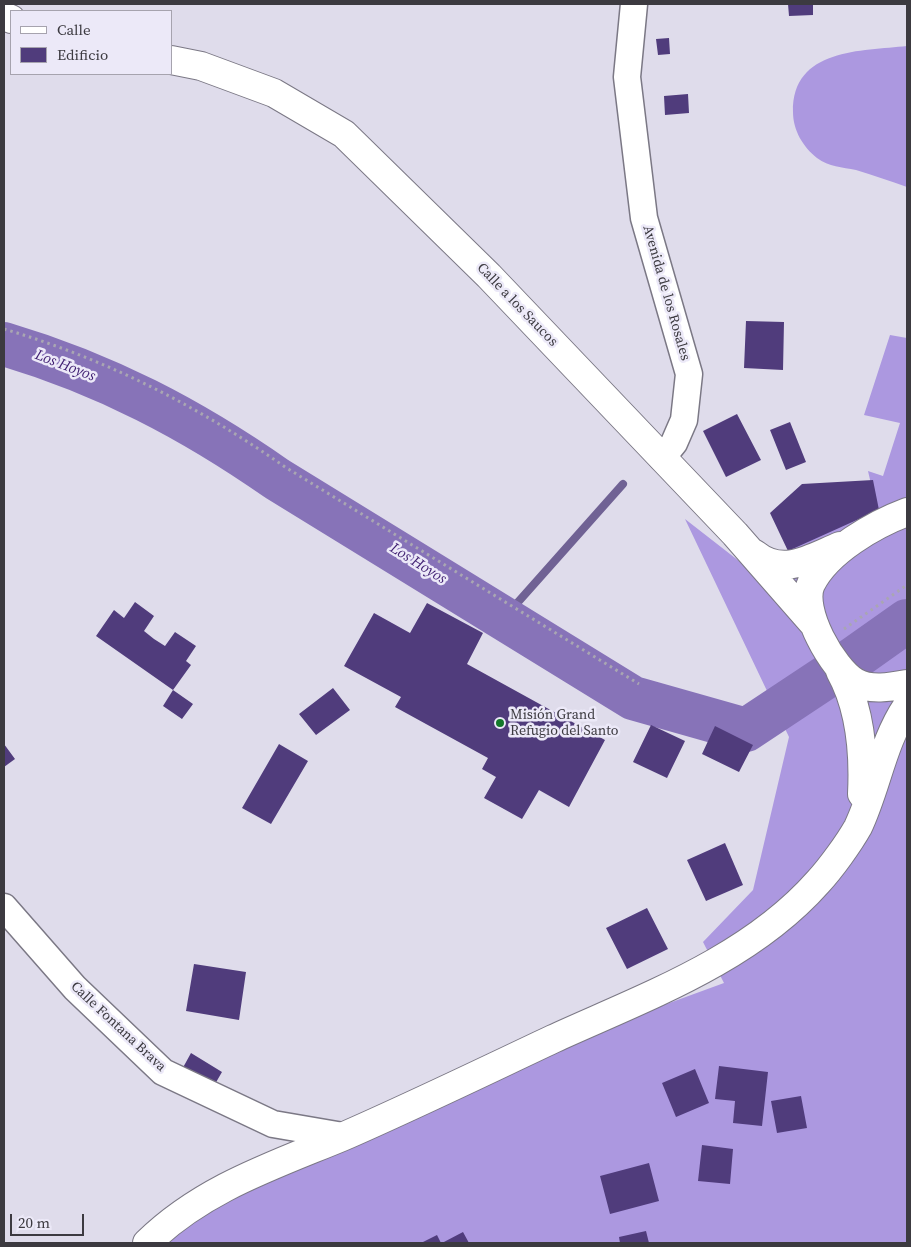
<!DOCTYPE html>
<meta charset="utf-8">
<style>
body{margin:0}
#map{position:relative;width:911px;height:1247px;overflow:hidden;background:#dfdceb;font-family:"Source Serif 4",serif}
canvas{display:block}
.frame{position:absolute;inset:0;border:5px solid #3c3a40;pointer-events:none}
.legend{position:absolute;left:10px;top:10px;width:162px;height:65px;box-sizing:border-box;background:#ece9f8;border:1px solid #a6a3ae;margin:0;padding:6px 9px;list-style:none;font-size:15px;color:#3c3a40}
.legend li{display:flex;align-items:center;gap:10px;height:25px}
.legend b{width:25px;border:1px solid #a6a3ae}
.scale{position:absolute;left:10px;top:1214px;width:74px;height:22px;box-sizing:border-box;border:2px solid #3c3a40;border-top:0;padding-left:6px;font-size:15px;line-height:18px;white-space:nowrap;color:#3c3a40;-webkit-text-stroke:4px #ece9f8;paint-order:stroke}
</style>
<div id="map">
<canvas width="911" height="1247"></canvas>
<div class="frame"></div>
<ul class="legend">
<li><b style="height:6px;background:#fff"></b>Calle</li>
<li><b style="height:14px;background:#503c7c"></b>Edificio</li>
</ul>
<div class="scale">20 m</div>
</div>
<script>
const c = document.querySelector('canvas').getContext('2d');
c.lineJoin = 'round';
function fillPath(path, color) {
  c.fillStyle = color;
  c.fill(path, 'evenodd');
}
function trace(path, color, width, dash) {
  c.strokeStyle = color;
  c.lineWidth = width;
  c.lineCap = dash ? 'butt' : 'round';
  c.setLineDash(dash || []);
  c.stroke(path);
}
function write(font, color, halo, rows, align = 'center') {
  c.font = font + ' "Source Serif 4",serif';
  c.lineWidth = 5;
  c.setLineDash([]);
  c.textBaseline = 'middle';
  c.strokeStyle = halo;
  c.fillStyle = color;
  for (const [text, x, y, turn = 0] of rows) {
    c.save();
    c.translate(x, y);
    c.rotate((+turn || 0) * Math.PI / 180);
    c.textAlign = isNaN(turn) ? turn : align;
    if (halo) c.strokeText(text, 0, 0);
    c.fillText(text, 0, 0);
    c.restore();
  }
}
fillPath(new Path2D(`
 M907,46V187C890,181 873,175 856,170C842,167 829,167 817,158C803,147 793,130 793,112C792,48 862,51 907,46Z
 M890,335L907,338V1243H166L181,1227L245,1187L527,1055L724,983L703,942L753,890L789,737L685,519L748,568L877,510L868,471L883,476L900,423L864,415Z`), '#ac98e0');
trace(new Path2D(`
 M503,619L623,484`), '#706294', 8);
trace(new Path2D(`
 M4,344C105,374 191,419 277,479L633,698L746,730L829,675
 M849,662L907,621`), '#8773b8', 44);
fillPath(new Path2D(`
 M788,4H813V15L789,16Z
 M669,38L670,54L658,55L656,39Z
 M688,94L689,113L665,115L664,96Z
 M746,321L784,322L783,370L744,368Z
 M737,414L761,460L726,477L703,431Z
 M790,422L806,462L786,470L770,430Z
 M873,480L879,510L788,551L770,513L802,484Z
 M135,602L154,616L144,631L154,639L165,646L175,632L196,646L186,661L191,665L173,690L96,636L114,610L124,618Z
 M427,603L483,633L467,664L605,740L569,807L539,790L522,819L484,798L496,777L482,769L488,758L395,707L401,697L344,666L374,613L410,633Z
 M333,688L350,710L316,735L299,714Z
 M173,690L193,704L182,719L163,706Z
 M651,725L685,741L667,778L633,762Z
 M715,726L753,745L739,772L702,754Z
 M4,744L15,759L4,767Z
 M279,744L308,761L271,824L242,808Z
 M725,843L743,885L706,901L687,860Z
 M647,908L668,949L627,969L606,928Z
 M194,964L246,972L239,1020L186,1011Z
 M191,1053L222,1072L211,1091L180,1073Z
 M719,1066L768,1072L762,1126L733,1123L735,1101L715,1099Z
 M695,1069L709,1103L676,1117L662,1083Z
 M801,1096L807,1128L777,1133L771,1101Z
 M702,1145L733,1149L730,1184L698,1181Z
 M649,1163L659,1201L610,1214L600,1176Z
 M646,1231L649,1243H620L619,1237Z
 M463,1232L469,1243H442Z
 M437,1235L441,1243H421Z`), '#503c7c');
const minor = new Path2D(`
 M634,4L627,77L644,218L689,374L684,420L674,443L662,458
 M4,907L75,988L163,1072L273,1124L343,1136`);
const secondary = new Path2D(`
 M4,16L11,19
 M171,60L201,66L274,93L344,134L489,276L735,534L812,622
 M907,512C875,524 827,551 811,584C799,610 833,669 855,682C870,691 891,687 907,684
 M755,554C783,577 811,558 840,546
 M840,671C860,707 864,754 862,794
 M147,1243C202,1189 272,1166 342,1137C413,1106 483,1072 553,1039C645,997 749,960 818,882C831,868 849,843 858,827C877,787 882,743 907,706`);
trace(minor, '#7b7885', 29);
trace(secondary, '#7b7885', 30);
trace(new Path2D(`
 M4,329C106,359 198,406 285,467L639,684
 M844,629L907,585`), '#a9a6b2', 3, [2.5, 4]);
trace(minor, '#fff', 26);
trace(secondary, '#fff', 28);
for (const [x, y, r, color] of [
 [500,723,5,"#13782a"]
]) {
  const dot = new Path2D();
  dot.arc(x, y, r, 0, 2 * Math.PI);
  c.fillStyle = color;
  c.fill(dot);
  trace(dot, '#ece9f8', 2);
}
write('14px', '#3c3a40', '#ece9f8', [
 ["Avenida de los Rosales",666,293,74],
 ["Calle a los Saucos",517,305,46],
 ["Calle Fontana Brava",118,1027,43]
]);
write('14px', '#3c3a40', '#ece9f8', [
 ["Misión Grand",510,715],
 ["Refugio del Santo",510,731]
], 'left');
write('italic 15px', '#3f1e71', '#ece9f8', [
 ["Los Hoyos",65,366,21],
 ["Los Hoyos",418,564,32]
]);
</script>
